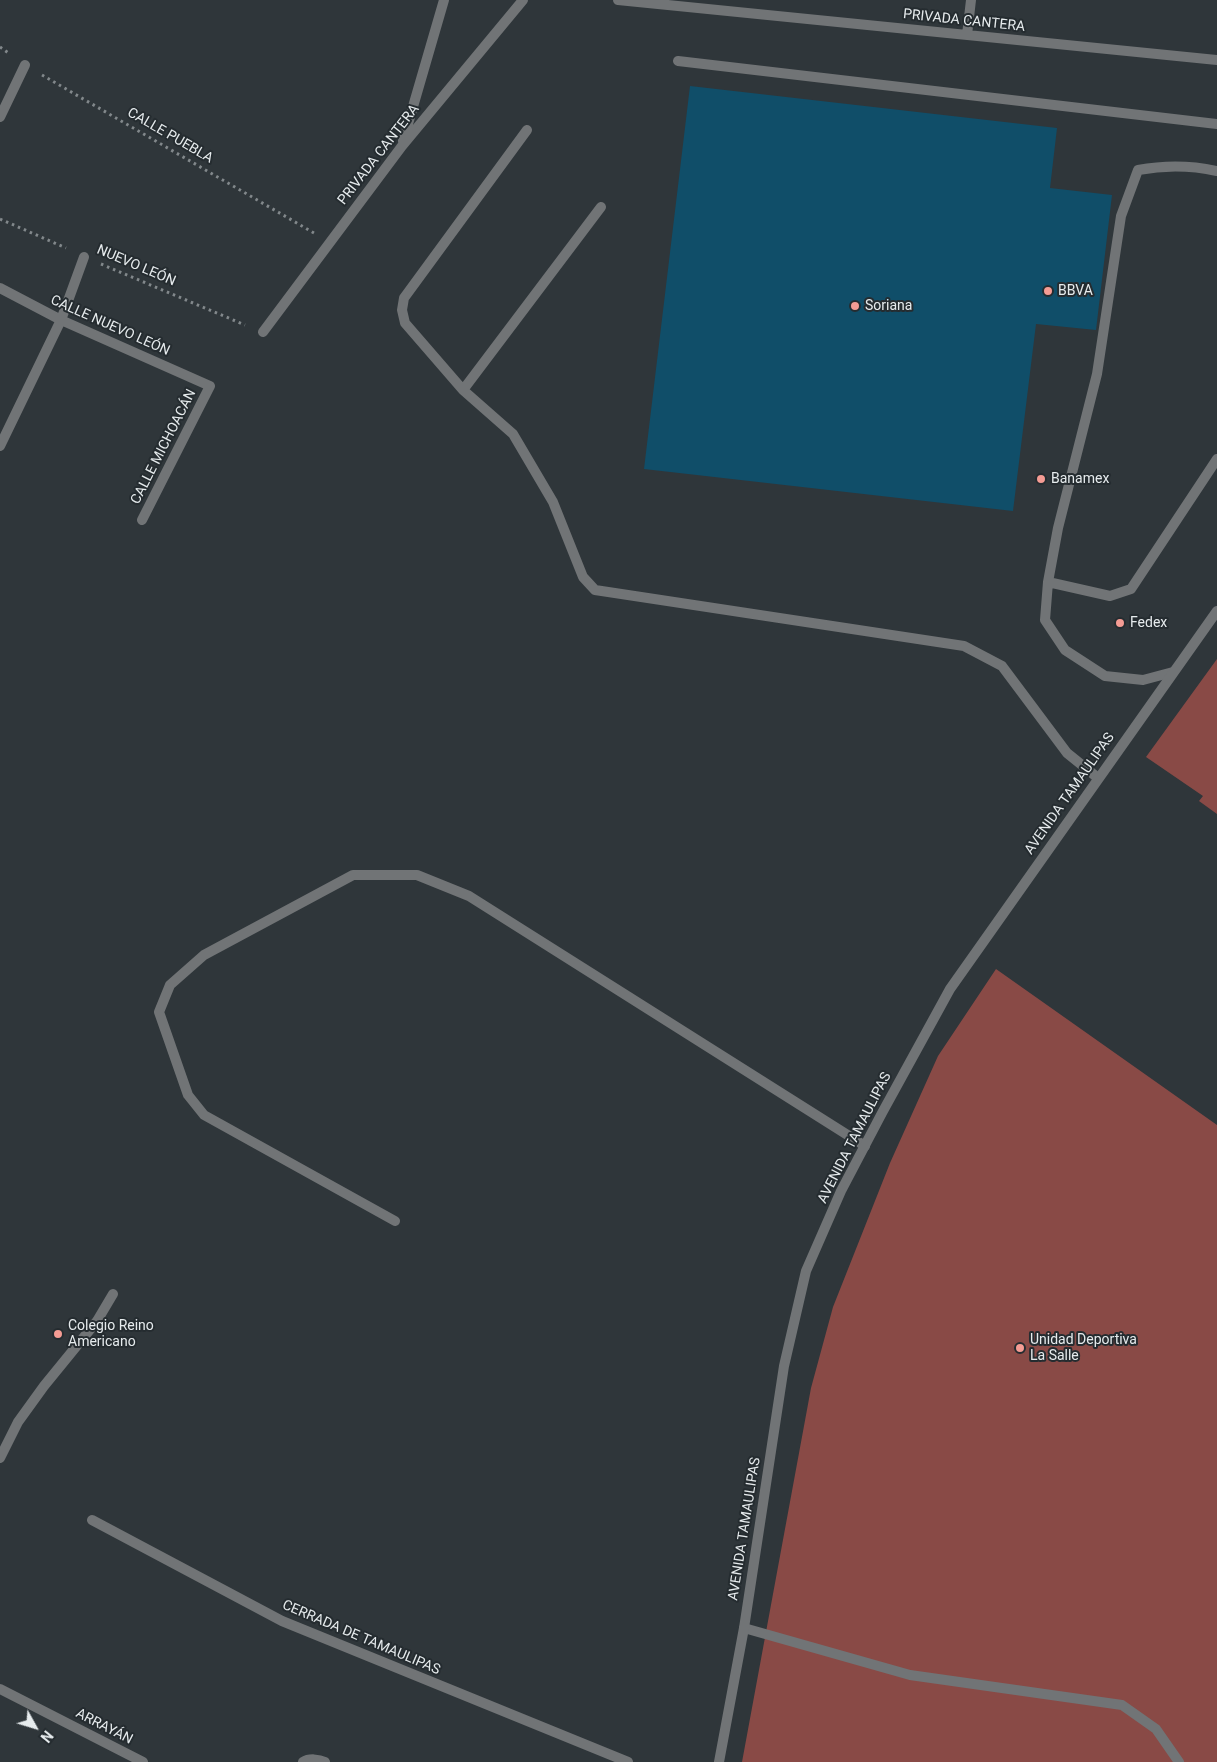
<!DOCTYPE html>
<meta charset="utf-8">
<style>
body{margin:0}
#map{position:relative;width:1217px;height:1762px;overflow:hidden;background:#2f363a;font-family:Roboto,sans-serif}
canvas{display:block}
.north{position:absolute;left:10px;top:1702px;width:50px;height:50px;-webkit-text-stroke:4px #252c30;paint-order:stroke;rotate:129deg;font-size:14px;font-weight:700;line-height:20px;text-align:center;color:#e6ebed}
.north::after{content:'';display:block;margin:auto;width:18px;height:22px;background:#e6ebed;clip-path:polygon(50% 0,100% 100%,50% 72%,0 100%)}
</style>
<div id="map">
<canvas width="1217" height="1762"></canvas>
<div class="north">N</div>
</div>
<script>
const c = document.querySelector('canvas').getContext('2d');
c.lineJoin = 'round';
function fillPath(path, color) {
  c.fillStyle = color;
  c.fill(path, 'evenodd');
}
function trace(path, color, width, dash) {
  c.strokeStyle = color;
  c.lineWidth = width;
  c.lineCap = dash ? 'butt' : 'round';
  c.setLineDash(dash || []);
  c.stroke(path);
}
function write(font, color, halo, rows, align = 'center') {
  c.font = font + ' Roboto,sans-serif';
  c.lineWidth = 4;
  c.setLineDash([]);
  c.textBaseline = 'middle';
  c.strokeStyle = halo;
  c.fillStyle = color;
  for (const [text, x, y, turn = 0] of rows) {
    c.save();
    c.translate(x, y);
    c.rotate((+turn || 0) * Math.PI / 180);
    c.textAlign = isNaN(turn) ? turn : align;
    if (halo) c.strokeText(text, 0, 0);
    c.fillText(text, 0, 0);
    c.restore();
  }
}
fillPath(new Path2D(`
 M1217,659V814L1199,801L1203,796L1146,757Z
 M996,969L1217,1125V1762H742L811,1388L833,1307L890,1163L938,1056Z`), '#894a46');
fillPath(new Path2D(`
 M690,86L1057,128L1050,188L1112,195L1096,330L1036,324L1013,511L644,469Z`), '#104e69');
trace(new Path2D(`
 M0,47L10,54
 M42,75L314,233
 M0,219L66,248
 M101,264L245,325`), '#82888b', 3, [2.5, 4]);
trace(new Path2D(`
 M678,61L1217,124
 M527,130L404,298L402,310L405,323L463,390L513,434L553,502L583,577L595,590L964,646L1002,666L1067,753L1098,778
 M463,390L601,207
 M1048,582L1110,596L1131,589L1217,459
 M1173,672L1143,680L1105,676L1065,650L1045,620L1048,582L1058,528L1097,374L1121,216L1138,170C1164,165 1190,165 1217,171
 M395,1221L204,1115L188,1095L159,1012L170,985L204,955L353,875H417L469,896L865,1146
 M744,1628L910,1675L1122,1705L1156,1729L1179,1762`), '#717476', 10);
trace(new Path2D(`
 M618,0L1217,60
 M967,35L971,0
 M0,117L25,65
 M403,141L444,0
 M0,288L61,320L210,386L142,520
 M263,332L402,146L523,0
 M0,446L61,320L84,257
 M0,1458L18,1422L44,1386L97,1321L113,1294
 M92,1520L282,1621L628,1762
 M0,1689L143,1762
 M303,1762C309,1758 319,1759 325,1762`), '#717476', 10);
trace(new Path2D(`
 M719,1762L744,1628L784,1366L806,1271L841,1191L882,1113L950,989L1217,611`), '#717476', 10);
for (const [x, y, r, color] of [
 [1048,291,5,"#f59c94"],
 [855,306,5,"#f59c94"],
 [1041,479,5,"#f59c94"],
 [1120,623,5,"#f59c94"],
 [58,1334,5,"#f59c94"],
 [1020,1348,5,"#f59c94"]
]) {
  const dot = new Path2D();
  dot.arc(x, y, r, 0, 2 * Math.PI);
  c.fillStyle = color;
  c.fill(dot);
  trace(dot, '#252c30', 2);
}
write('14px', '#e6ebed', '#252c30', [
 ["PRIVADA CANTERA",964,21,6],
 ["CALLE PUEBLA",170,136,30],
 ["PRIVADA CANTERA",379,155,-52],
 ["NUEVO LEÓN",136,266,23],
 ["CALLE NUEVO LEÓN",110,326,24],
 ["CALLE MICHOACÁN",164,447,-63],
 ["AVENIDA TAMAULIPAS",1070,794,-55],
 ["AVENIDA TAMAULIPAS",855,1138,-63],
 ["AVENIDA TAMAULIPAS",745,1529,-81],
 ["CERRADA DE TAMAULIPAS",361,1638,23],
 ["ARRAYÁN",104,1727,27]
]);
write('14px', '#e6ebed', '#252c30', [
 ["BBVA",1058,291],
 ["Soriana",865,306],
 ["Banamex",1051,479],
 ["Fedex",1130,623],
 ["Colegio Reino",68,1326],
 ["Americano",68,1342],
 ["Unidad Deportiva",1030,1340],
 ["La Salle",1030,1356]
], 'left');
</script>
